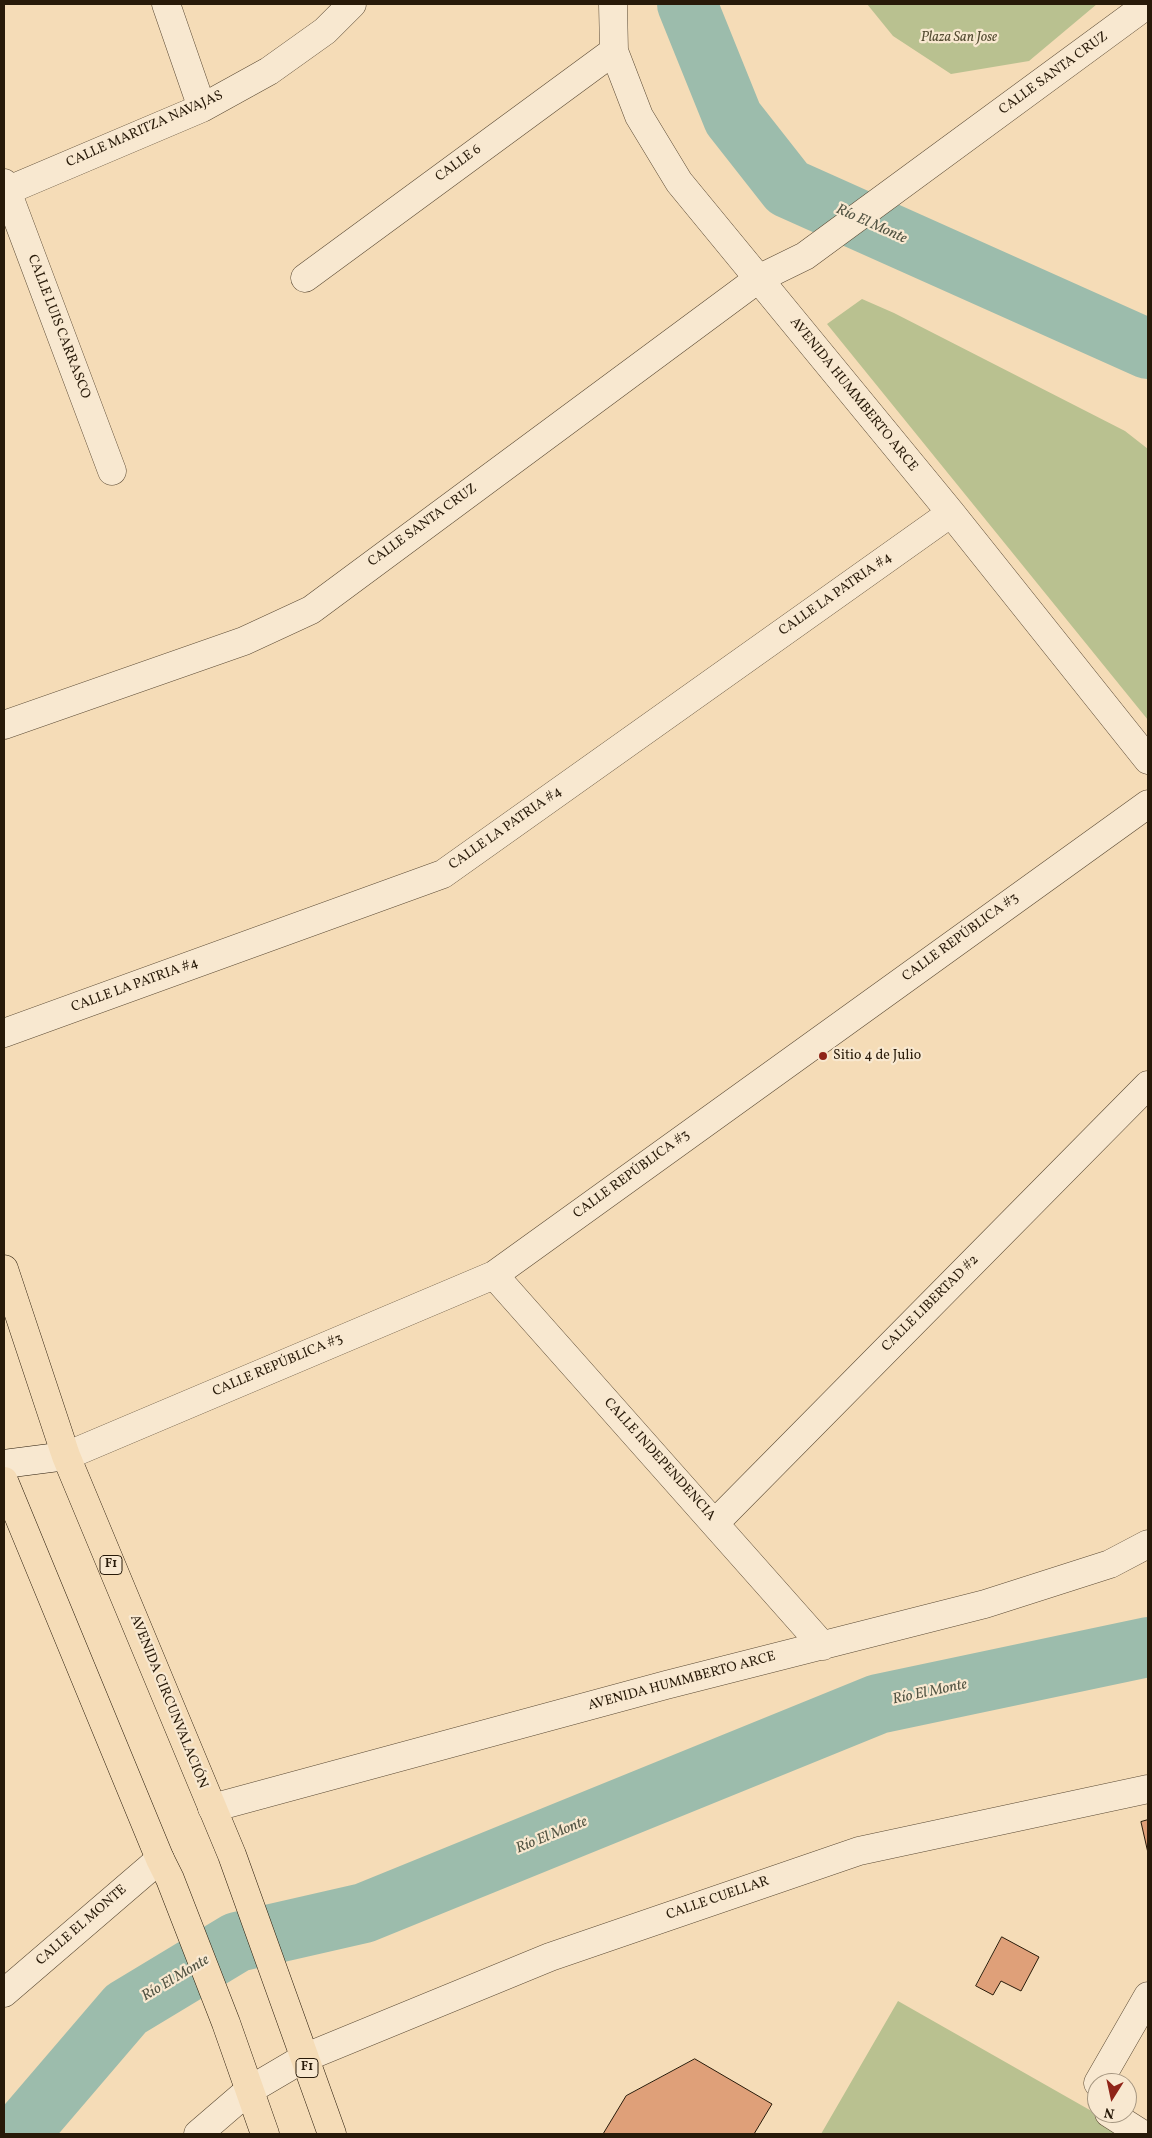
<!DOCTYPE html>
<meta charset="utf-8">
<style>
body{margin:0}
#map{position:relative;width:1152px;height:2138px;overflow:hidden;background:#f5dcb7;font-family:Vollkorn,serif}
canvas{display:block}
.frame{position:absolute;inset:0;border:5px solid #281a09;pointer-events:none}
.north{position:absolute;left:1087px;top:2073px;width:50px;height:50px;box-sizing:border-box;background:#f8e8d0;border:1px solid #a59680;border-radius:50%;rotate:190deg;font-size:14px;font-weight:700;line-height:20px;text-align:center;color:#281a09}
.north::after{content:'';display:block;margin:auto;width:18px;height:22px;background:#8f2418;clip-path:polygon(50% 0,100% 100%,50% 72%,0 100%)}
</style>
<div id="map">
<canvas width="1152" height="2138"></canvas>
<div class="frame"></div>
<div class="north">N</div>
</div>
<script>
const c = document.querySelector('canvas').getContext('2d');
c.lineJoin = 'round';
function fillPath(path, color) {
  c.fillStyle = color;
  c.fill(path, 'evenodd');
}
function trace(path, color, width, dash) {
  c.strokeStyle = color;
  c.lineWidth = width;
  c.lineCap = dash ? 'butt' : 'round';
  c.setLineDash(dash || []);
  c.stroke(path);
}
function write(font, color, halo, rows, align = 'center') {
  c.font = font + ' Vollkorn,serif';
  c.lineWidth = 4.5;
  c.setLineDash([]);
  c.textBaseline = 'middle';
  c.strokeStyle = halo;
  c.fillStyle = color;
  for (const [text, x, y, turn = 0] of rows) {
    c.save();
    c.translate(x, y);
    c.rotate((+turn || 0) * Math.PI / 180);
    c.textAlign = isNaN(turn) ? turn : align;
    if (halo) c.strokeText(text, 0, 0);
    c.fillText(text, 0, 0);
    c.restore();
  }
}
fillPath(new Path2D(`
 M867,4H1097L1029,61L951,74L893,36Z
 M862,299L894,313L1125,431L1148,449V720L827,324Z
 M898,2001L1132,2134H821Z`), '#b9c190');
trace(new Path2D(`
 M687,4L733,118L788,188L1148,349
 M19,2134L126,2009L237,1942L364,1913L878,1704L1148,1647`), '#9cbcac', 60);
const building = new Path2D(`
 M1148,1820V1853L1141,1822Z
 M1002,1937L1039,1957L1021,1991L1001,1981L993,1995L976,1986Z
 M695,2059L772,2104L754,2134H603L626,2096Z`);
fillPath(building, '#dfa079');
trace(building, '#281a09', 1);
const street = new Path2D(`
 M166,4L202,108
 M613,4L614,51L639,116L679,182L951,513L1148,760
 M4,183L112,471
 M4,192L202,108L269,71L325,31L352,4
 M305,278L614,51
 M4,725L244,641L311,610L758,279L805,256L1148,4
 M4,1033L443,874L951,513
 M494,1275L823,1646
 M66,1456L494,1275L1148,804
 M715,1523L1148,1085
 M212,1808L666,1685L985,1604L1110,1564L1148,1544
 M4,1993L160,1859
 M1098,2083L1148,1996
 M1109,2113L1142,2134
 M198,2134L248,2091L304,2058L550,1957L859,1851L1148,1789`);
const secondary = new Path2D(`
 M4,1464L66,1456`);
const highway = new Path2D(`
 M4,1269L66,1456L232,1855L332,2134
 M4,1481L160,1859L170,1879L226,2023L265,2134`);
trace(street, '#5b4a34', 29);
trace(secondary, '#281a09', 29);
trace(highway, '#281a09', 29);
trace(street, '#f8e8d0', 28);
trace(secondary, '#f8e8d0', 28);
trace(highway, '#f5dcb7', 28);
for (const [x, y, r, color] of [
 [823,1056,5,"#8f2418"]
]) {
  const dot = new Path2D();
  dot.arc(x, y, r, 0, 2 * Math.PI);
  c.fillStyle = color;
  c.fill(dot);
  trace(dot, '#f8e8d0', 2);
}
for (const [x, y, w] of [
 [111,1565,22],
 [307,2068,22]
]) {
  const box = new Path2D();
  box.roundRect(x - w / 2, y - 9.5, w, 19, 4);
  c.fillStyle = '#f8e8d0';
  c.fill(box);
  trace(box, '#281a09', 1);
}
write('bold 12px', '#281a09', null, [
 ["F1",111,1565],
 ["F1",307,2068]
]);
write('italic 14px', '#544c32', '#f8e8d0', [
 ["Plaza San Jose",959,38]
]);
write('14px', '#281a09', '#f8e8d0', [
 ["CALLE SANTA CRUZ",1054,74,-36],
 ["CALLE MARITZA NAVAJAS",145,130,-24],
 ["CALLE 6",459,164,-36],
 ["CALLE LUIS CARRASCO",58,327,69],
 ["AVENIDA HUMMBERTO ARCE",853,395,51],
 ["CALLE SANTA CRUZ",423,526,-36],
 ["CALLE LA PATRIA #4",836,595,-35],
 ["CALLE LA PATRIA #4",506,829,-35],
 ["CALLE REPÚBLICA #3",961,938,-36],
 ["CALLE LA PATRIA #4",135,986,-20],
 ["CALLE REPÚBLICA #3",632,1175,-36],
 ["CALLE LIBERTAD #2",931,1304,-45],
 ["CALLE REPÚBLICA #3",278,1366,-23],
 ["CALLE INDEPENDENCIA",659,1460,48],
 ["AVENIDA HUMMBERTO ARCE",682,1682,-15],
 ["AVENIDA CIRCUNVALACIÓN",168,1702,68],
 ["CALLE CUELLAR",718,1899,-19],
 ["CALLE EL MONTE",82,1926,-41]
]);
write('14px', '#281a09', '#f8e8d0', [
 ["Sitio 4 de Julio",833,1056]
], 'left');
write('italic 15px', '#515342', '#f8e8d0', [
 ["Río El Monte",871,225,24],
 ["Río El Monte",930,1693,-12],
 ["Río El Monte",552,1836,-22],
 ["Río El Monte",176,1979,-31]
]);
</script>
